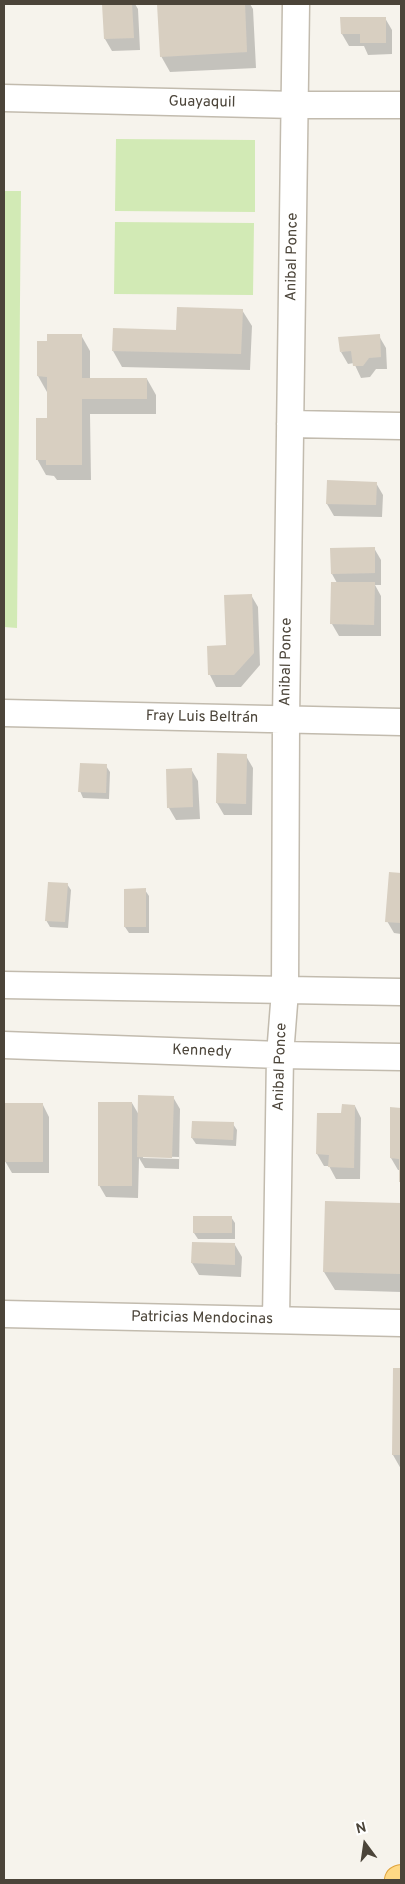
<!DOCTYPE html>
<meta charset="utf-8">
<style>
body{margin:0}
#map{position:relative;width:405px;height:1884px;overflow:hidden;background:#f6f3ec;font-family:Overpass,sans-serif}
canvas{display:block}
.frame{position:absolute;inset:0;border:5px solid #4b4439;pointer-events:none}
.north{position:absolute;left:340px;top:1819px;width:50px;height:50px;-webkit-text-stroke:4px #fff;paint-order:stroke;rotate:346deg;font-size:14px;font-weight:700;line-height:20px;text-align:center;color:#4b4439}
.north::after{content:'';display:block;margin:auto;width:18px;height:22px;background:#4b4439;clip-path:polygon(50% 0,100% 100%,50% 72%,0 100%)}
</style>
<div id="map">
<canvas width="405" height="1884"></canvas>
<div class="frame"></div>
<div class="north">N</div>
</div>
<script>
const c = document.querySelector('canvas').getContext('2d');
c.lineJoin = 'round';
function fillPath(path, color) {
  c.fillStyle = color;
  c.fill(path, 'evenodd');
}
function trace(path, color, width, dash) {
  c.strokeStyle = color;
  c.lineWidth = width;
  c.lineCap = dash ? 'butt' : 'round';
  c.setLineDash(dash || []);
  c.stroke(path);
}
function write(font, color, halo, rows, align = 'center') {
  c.font = font + ' Overpass,sans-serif';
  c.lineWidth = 4.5;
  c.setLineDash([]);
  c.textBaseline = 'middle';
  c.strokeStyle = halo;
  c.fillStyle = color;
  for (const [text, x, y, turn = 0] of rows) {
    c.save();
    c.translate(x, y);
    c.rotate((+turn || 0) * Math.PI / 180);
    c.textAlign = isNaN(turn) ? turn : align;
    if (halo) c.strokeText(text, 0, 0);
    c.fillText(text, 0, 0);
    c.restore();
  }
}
fillPath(new Path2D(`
 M116,139L255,140V212L115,211Z
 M4,191H21L17,628L4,627Z
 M115,222L254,223L253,295L114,294Z`), '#d2eab5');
fillPath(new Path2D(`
 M104,4H135L138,9L140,50L112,51L105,39Z
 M158,4H250L253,9L256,68L170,72L161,56Z
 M385,18L392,30V54L368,55L364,46H349L342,34V19Z
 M242,310L252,326L250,370L122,367L113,351Z
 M81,335L90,351V380L147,379L156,395V414H90L91,480H57L54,476L46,475L37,459L48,419L47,392L38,376L48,342Z
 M379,336L386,348L387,369H376L370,377L361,378L354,363L348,364L341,352Z
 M376,483L383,495L382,517L334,516L327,504Z
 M374,548L381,560V585H375L381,596V636H339L332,624L337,583L332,574Z
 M251,595L258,607L260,665L241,687H216L210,675L208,647H227Z
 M246,756L253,768L252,815H224L217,803Z
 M106,766L110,772L109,799L83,798L80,791Z
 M191,769L198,781L200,819L176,820L169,808L167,771Z
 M390,873L401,874V934L394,933L387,921Z
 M67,884L71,890L68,928L50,927L46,920Z
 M145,890L149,896V933H129L125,927Z
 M173,1097L180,1109L179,1169L145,1168L139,1158L138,1198L106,1197L99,1185L132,1103L139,1115ZM143,1156L179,1157V1159L143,1158Z
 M43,1105L49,1117V1173H12L5,1161Z
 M355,1106L361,1118L360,1179H336L329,1166H324L317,1154L343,1115Z
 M392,1109H401V1184L400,1170H398L391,1158Z
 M233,1124L237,1130L236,1146L196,1144L192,1138Z
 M326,1203L401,1204V1292L335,1290L324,1272Z
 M231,1217L235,1223V1239H198L194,1233Z
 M193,1243L235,1245L242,1257L241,1277L199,1275L192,1263Z
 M394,1369H401V1469L393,1455Z`), '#0003');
fillPath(new Path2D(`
 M102,4H132L134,38L104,39Z
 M157,4H245L247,52L160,57Z
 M340,17H386V43H360V34H341Z
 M177,307L243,309L241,354L112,351L113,328L176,330Z
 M47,334H82V378H147V399H82V465H46V460H36V418H47V377L37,376V341H47Z
 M380,334L381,357L369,358L363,366H353L351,351L340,352L338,337Z
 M327,480L377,482L376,505L326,504Z
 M375,547V573L331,574L330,548Z
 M331,582H375L374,625L330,624Z
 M252,594L254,653L234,675H208L207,646L226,645L224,595Z
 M217,753L247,754L246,804L216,803Z
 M80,763L107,764L106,793L78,792Z
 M192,768L193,807L167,808L166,769Z
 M389,872L401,873V923L385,922Z
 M48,882L68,883L65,922L45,921Z
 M146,888V927H124V889Z
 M138,1095L174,1096L172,1158L137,1157Z
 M98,1102H132V1186H98Z
 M4,1103H43V1162H4Z
 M342,1104L355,1105L354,1168L328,1167L329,1155L316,1154L317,1113H341Z
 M390,1107L401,1108V1182H399V1159L390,1158Z
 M192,1121L234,1122L233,1140L191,1138Z
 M325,1201L401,1203V1274L323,1272Z
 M193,1216H232V1233H193Z
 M192,1242L235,1243V1265L191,1263Z
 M393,1368H401V1455H392Z`), '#d8cfc1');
const minor = new Path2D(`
 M4,98L295,105H401
 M290,424L401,426
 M4,713L401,722
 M4,985L401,992
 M4,1045L280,1055L401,1057
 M4,1314L401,1323
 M276,1320L280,1055L285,991L286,720L296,4`);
const trunk = new Path2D(`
 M399,1880L401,1879`);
trace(minor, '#c2bbae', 29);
trace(trunk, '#e0a43c', 30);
trace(minor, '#fff', 26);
trace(trunk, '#ffd985', 28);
write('15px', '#4b4439', '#fff', [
 ["Guayaquil",202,103,1],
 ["Anibal Ponce",293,257,-89],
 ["Anibal Ponce",287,662,-89],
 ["Fray Luis Beltrán",202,718,1],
 ["Kennedy",202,1052,2],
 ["Anibal Ponce",281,1067,-88],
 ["Patricias Mendocinas",202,1319,1]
]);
</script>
